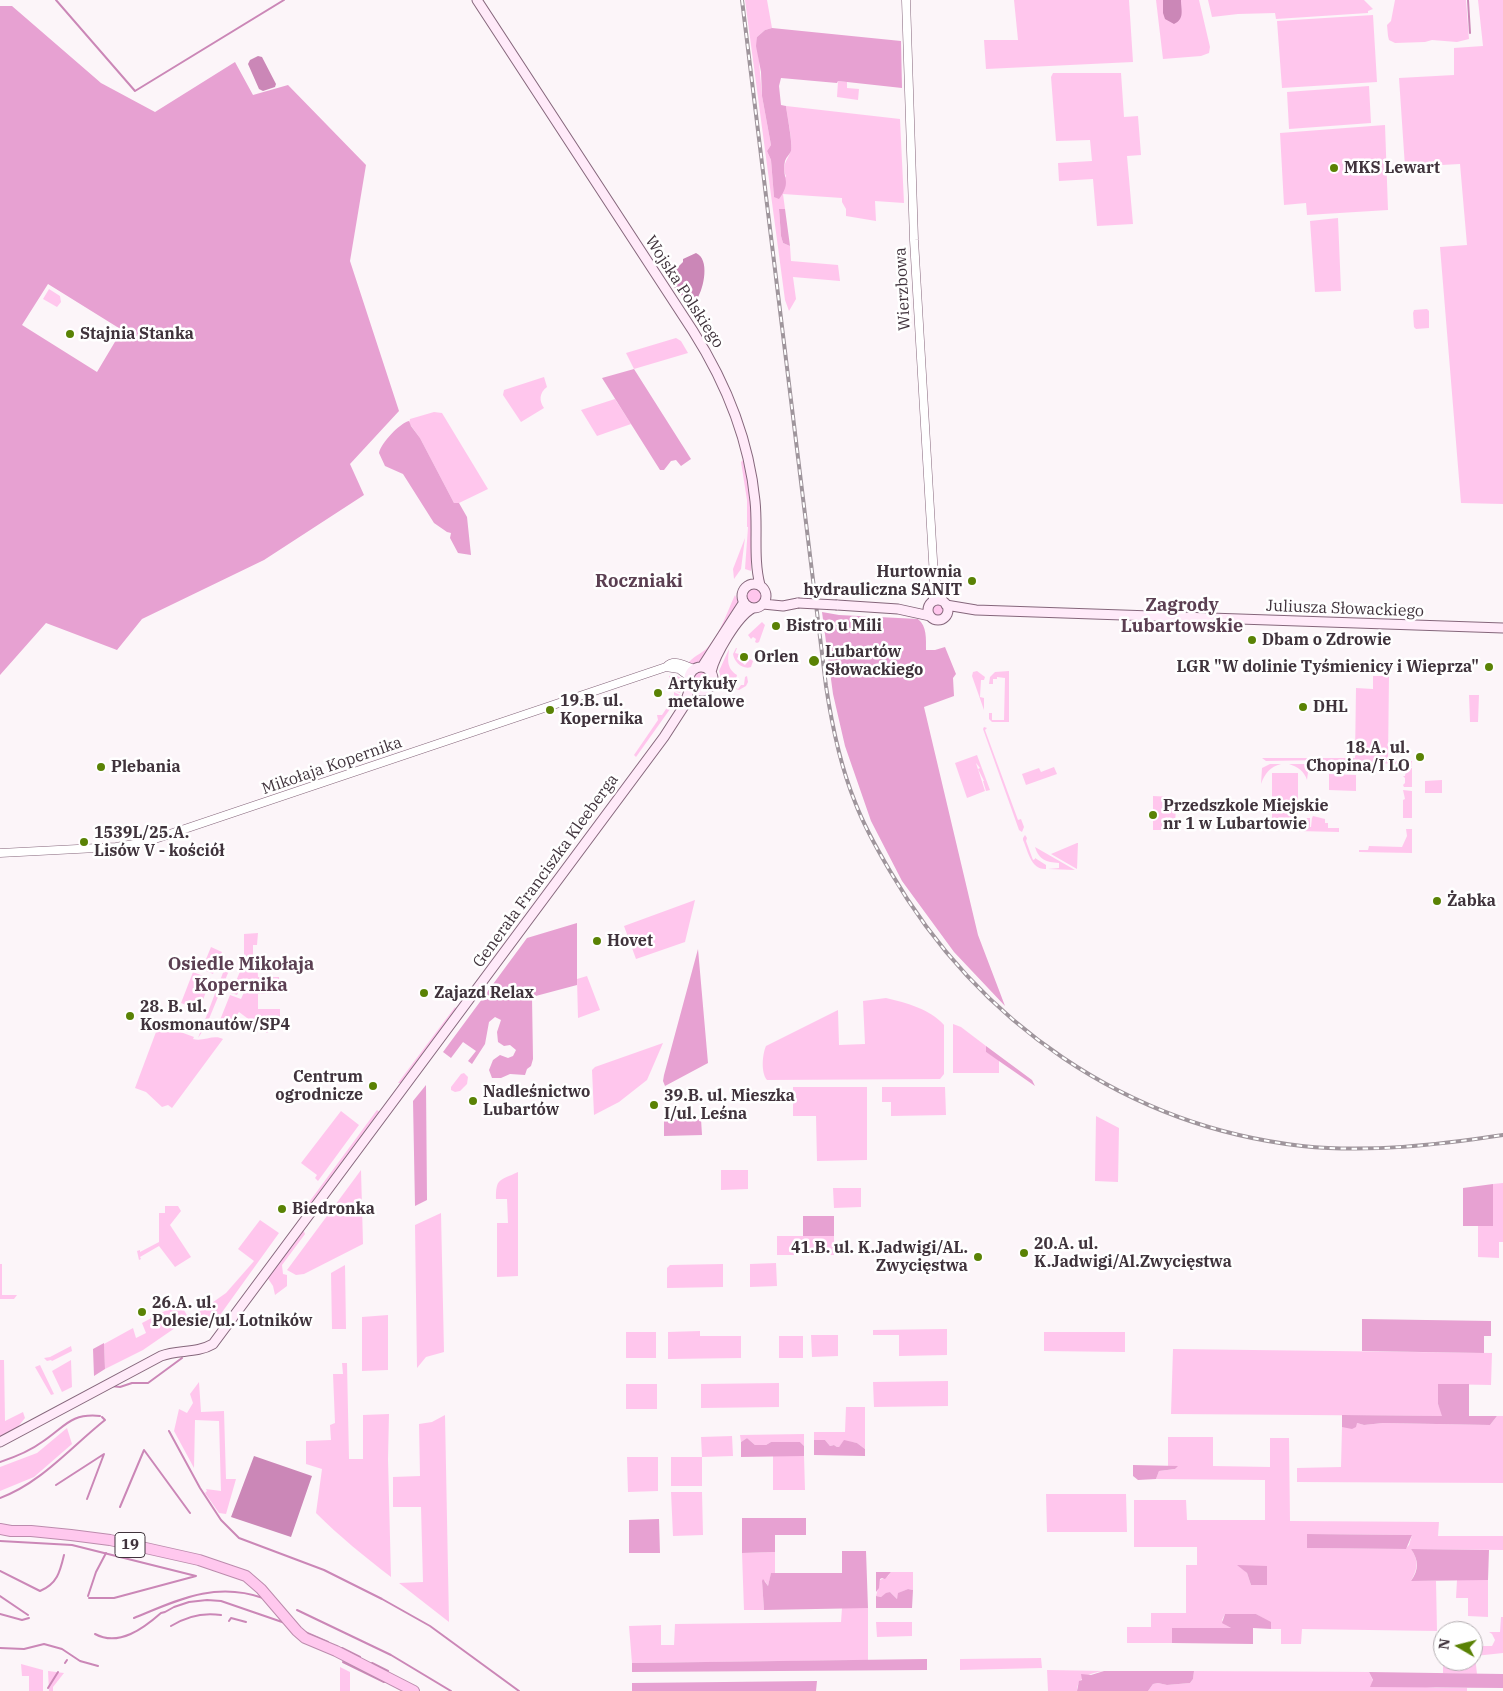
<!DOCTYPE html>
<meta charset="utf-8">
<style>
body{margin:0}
#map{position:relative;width:1503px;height:1691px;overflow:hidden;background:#fcf5f9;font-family:"IBM Plex Serif",serif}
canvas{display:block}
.north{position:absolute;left:1433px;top:1621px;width:50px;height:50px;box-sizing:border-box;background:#fff;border:1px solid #b3adb1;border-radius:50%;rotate:278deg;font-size:14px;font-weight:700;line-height:20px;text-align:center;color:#40333c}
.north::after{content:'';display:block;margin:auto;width:18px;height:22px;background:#5a8205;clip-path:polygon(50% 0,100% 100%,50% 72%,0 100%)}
</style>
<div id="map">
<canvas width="1503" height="1691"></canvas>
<div class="north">N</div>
</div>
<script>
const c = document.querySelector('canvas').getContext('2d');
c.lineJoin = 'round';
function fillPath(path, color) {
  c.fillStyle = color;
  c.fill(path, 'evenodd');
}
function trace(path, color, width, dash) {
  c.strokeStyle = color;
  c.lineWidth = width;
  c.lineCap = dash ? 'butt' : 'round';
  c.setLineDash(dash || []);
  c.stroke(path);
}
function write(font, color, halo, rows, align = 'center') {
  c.font = font + ' "IBM Plex Serif",serif';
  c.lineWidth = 5;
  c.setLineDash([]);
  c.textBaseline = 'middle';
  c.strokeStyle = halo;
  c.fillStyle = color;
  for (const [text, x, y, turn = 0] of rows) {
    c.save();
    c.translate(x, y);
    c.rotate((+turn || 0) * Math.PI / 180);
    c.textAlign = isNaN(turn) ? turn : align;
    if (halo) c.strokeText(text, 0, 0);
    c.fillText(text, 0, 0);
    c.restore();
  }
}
fillPath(new Path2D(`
 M745,0H767L772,28L765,30L757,37L762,96L771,145L767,151L771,160L774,197L786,176C781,165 788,160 791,150C793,143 787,115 786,106L900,119L904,203L875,201L876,221L846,216V209L842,202V198L783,194L785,209H779L781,236L783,243L790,246L791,261L838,265L840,281L793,277L796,299L789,311L785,300Z
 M1014,0H1129L1133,62L986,69L984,40H1018Z
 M1156,0H1199L1210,47L1209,53L1201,56L1163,59Z
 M1208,0H1364L1373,9L1368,11V13L1276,19L1275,13L1238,14L1212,17Z
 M1395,0H1466L1469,39L1457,42L1432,40L1425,42L1395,43L1389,40L1388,36L1387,25L1391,21Z
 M1478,0H1503V504L1461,503L1440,247L1467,245L1460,164L1405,167L1399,78L1454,75V48L1483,46Z
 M1373,15L1377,82L1282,88L1277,21Z
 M1121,73L1124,117L1138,116L1141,155L1127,156L1133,224L1097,226L1093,179L1059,181L1058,163L1092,161L1090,140L1056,141L1051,77L1053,73Z
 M838,81L847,82V88L859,89L858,100L837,97Z
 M1369,86L1371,123L1289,129L1287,92Z
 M1385,125L1388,210L1307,215L1306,203L1284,205L1280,133Z
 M1338,218L1341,291L1315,292L1310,221Z
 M49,289L60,296L61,302L57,307L43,299Z
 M1427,309L1429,311V328L1416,329L1414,327L1413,313L1414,310Z
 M676,338L681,341L688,353L634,369L626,353Z
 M544,377L547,387C539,393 539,401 544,408L521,422L503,395L504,390Z
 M615,399L631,424L597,436L581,410Z
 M434,412L442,413L488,489L459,503H454L420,438L409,423L410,419Z
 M745,458L752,507L751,571L745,569L748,527H747V500L741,462Z
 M745,538L741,569L734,579L733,569Z
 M747 596a7 7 0 1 1 14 0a7 7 0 1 1-14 0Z
 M735,595L739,603L699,664L687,665C692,656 702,654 708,647C721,632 727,612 735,595Z
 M931 609a7 7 0 1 1 14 0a7 7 0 1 1-14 0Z
 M762,622L765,625L759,642L757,643L755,642L756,639L753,637L751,639L748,635Z
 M736,648H737L735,653L739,654L737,659L745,665L750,659L753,661L751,667C743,670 734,662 733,654Z
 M729,649C728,659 726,668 737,675L735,683L730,681L728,685L738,689L741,685H744L745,677L747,676L748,682L746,686L739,690L723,685L719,671Z
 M694 678a7 7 0 1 1 14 0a7 7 0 1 1-14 0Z
 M977,671L985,677L984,680H981L980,697L984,698V710L972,676L973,672Z
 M1009,671V722H992L989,719V713H992V720H1004L1005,678L997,677V679H993V684H989L990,677L995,672Z
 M674,675C684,677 685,685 680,693L674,691L669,676Z
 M1373,676H1389L1388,760L1392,761H1412V767L1406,768L1402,764L1327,762V764L1323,763V760L1266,761L1262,758H1355L1356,688L1373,689Z
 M674,692L680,695L636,757L634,755L658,720L657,715H662L674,697Z
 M1469,695H1479L1478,722H1470Z
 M984,727L987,728L985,730L1018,820L1021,819L1024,827L1022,832L1019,830L983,729Z
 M977,755L990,790L986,791L983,781H984L978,769L980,768L976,763L985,791L967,798L955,763Z
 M1270,764H1281C1270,767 1265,773 1261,784L1262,768Z
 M1289,764H1308L1309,772H1308L1307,780C1304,771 1298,767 1289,764Z
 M1054,767L1057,774L1026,785L1022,774L1039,768L1041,772Z
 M1412,768V787H1404L1403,785L1405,783V778L1403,776H1405L1406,769Z
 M1272,773H1298V826H1272Z
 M1329,774L1356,775V791L1329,790Z
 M1442,780V793H1425V781Z
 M1403,790L1412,791V818H1403V800L1405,799Z
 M1153,796L1172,797L1176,801L1175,830H1153Z
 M1313,816L1325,819V823H1328V828H1339V832L1298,831L1304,826L1307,818H1310V827H1311L1312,818Z
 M1406,829H1412V853L1359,852V850H1368L1369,846L1402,847L1407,836Z
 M1025,835L1027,838L1026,841L1033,860L1035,859V858L1046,865V869C1031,870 1028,851 1023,840V838Z
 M1078,843L1077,869L1051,854L1077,843Z
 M1035,847L1075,870L1048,869L1059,868V863C1046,862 1039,860 1035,847Z
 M695,900L685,942L636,959L624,926Z
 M258,933L257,945H253V961H257L258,977H279L280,993L258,994V1009H280V1017L267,1033L239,1012L226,1030L220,1027V1020L230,995L241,999L249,981L244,980L237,995L231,993L244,962V934Z
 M211,947L222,952L213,974L202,969Z
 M229,957L233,961L206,1026L198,1038Z
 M193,972L211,979L199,1010L181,1003Z
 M587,976L600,1010L578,1018L577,979Z
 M886,998C907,1003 930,1009 944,1025V1074L940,1079L767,1080C761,1073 762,1055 766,1046L838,1010L839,1045L865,1044L863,1001Z
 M455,1007L457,1010L403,1083H398Z
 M159,1024L194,1037L193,1039C203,1042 214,1034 223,1039L172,1108L168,1105L162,1107L146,1092L135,1088Z
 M953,1024L961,1027L986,1046V1052L999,1060V1073H953Z
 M663,1043L647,1080L619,1102L594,1115L592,1070L595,1067Z
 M464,1073L468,1077L467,1084L460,1091L455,1092L451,1090V1087L461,1074Z
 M793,1087H867V1160L817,1161L816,1116H793Z
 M882,1087H945L946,1115L891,1116V1102H882Z
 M377,1110L380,1112L309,1210L304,1209Z
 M341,1111L359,1125L318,1181L315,1178L317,1175L301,1163Z
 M1096,1116L1119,1128L1118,1182L1095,1181Z
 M361,1170L363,1244L304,1274L296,1275L287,1270Z
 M721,1170H748V1189L721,1190Z
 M518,1172V1276L497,1277V1223H508L507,1199H496C496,1178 499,1181 518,1172Z
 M1503,1183V1242H1499V1258L1478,1257V1226H1493V1184Z
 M833,1188H861V1207L834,1208Z
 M165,1206H178L181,1211L170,1225L191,1257L175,1267L159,1246L140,1257L141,1259L139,1260L137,1251L140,1250V1252L159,1242V1213H165Z
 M441,1213L444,1352L426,1357L417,1368L415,1225Z
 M260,1220L279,1233L215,1322L208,1319H188L143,1350L105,1369L104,1344L133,1328L136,1338L146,1333L142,1323L180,1303L189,1319L226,1293L254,1261L238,1249Z
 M303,1229L305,1234L282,1265L283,1274L287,1275V1286L275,1295L273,1286L267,1277Z
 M777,1236H834V1255H777Z
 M776,1263L777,1286L750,1287V1264Z
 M0,1264H2V1295H17L14,1299H0Z
 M723,1264V1287L667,1288V1268L670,1265Z
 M345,1265L346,1329H332L331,1273Z
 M388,1315V1370L362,1371V1317Z
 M947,1329V1355L899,1356V1335H873V1330Z
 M700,1331V1336H741V1358L668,1359V1332Z
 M626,1332H656V1358H626Z
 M1044,1332H1125V1352L1044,1351Z
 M811,1335H838V1356L812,1357Z
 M779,1336H803V1358H779Z
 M71,1346L72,1351L52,1361L51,1360L47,1361L44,1358L50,1357Z
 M1173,1349L1492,1353L1491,1385L1438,1384V1404L1443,1416L1171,1414Z
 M0,1360H4L5,1421L23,1412L25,1418L17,1428L0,1438Z
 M71,1360L72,1387L62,1392L52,1371Z
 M342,1363H347L349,1459H363V1415L389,1414L388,1459L391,1577C365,1557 339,1536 316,1513L322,1469L306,1464V1441L331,1440L330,1425L335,1423L333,1374H343Z
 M40,1365L54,1394L51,1395L35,1367Z
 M948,1381V1406L874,1407L873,1382Z
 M199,1382L201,1412L224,1411L226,1479H236L226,1514L219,1513L205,1493L207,1491L206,1489L221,1491L219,1421L195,1420L194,1468L174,1431L179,1409L187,1413L193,1403L190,1394Z
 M779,1383V1407L701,1408V1384Z
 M626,1384H657V1409H626Z
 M846,1407H865V1449L857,1443L844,1441L839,1447H837L834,1445L830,1446L825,1440H814V1432H845Z
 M445,1415L449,1622L399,1583L423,1582L421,1507H393V1477L420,1476L419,1424L432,1422Z
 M1497,1416H1503V1483L1297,1482V1468L1341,1467L1342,1427H1348L1357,1423L1364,1425L1383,1423L1490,1425Z
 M67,1428L72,1444L34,1477L0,1491V1467L37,1453Z
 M804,1434V1446L800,1442H771L766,1445H755L747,1438L741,1442L740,1435Z
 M732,1436L733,1456L702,1457V1486H671V1457H702L701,1437Z
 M1168,1437H1213V1466L1270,1467V1438H1289L1290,1521L1439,1522L1438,1536H1503V1550L1411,1549C1419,1561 1418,1568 1411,1581H1436L1437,1631L1302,1629L1301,1644H1281V1629H1271V1623L1256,1614H1225L1222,1620L1226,1625L1231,1628H1172V1643H1127V1627H1151V1613H1186V1565H1197V1547H1134V1500H1186L1187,1520H1265V1480L1156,1479L1159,1471L1175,1469L1177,1466H1168ZM1307,1534L1412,1535L1409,1545L1405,1549L1307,1548ZM1244,1570L1267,1585H1251L1247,1573Z
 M773,1456H804L805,1490H773Z
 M627,1457H658V1491L628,1492Z
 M671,1492H702L703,1535L673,1536Z
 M1046,1494H1126L1127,1532H1047Z
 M775,1552V1573L771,1574L768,1586L765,1581H762L764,1610H744L742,1553Z
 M891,1572H913V1590L908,1589L899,1593L897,1599L890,1592L881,1597L876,1596L880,1580L888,1576Z
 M1457,1580H1488V1617L1468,1616V1598H1456Z
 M842,1608H868V1660L632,1663L629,1626L661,1625V1645H674L675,1624L841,1622Z
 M1501,1617H1503V1653L1475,1656L1477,1674L1443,1673V1646V1661H1473V1646H1492L1495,1640L1492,1634L1489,1632H1500Z
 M876,1622H912V1636L877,1637Z
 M1041,1658L1042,1668L960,1670V1659Z
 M21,1664L43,1670V1691H29V1676H22Z
 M340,1667L350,1672V1691H340Z
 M1047,1670L1103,1671C1091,1673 1077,1677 1077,1691H1048Z
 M48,1671L64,1673L53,1687V1691H49Z
 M1194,1671L1369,1672L1373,1681L1436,1688H1467V1691H1148L1153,1684L1158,1683L1167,1685L1190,1683L1193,1679Z`), '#ffc6ed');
fillPath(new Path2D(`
 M0,6H12L101,83L155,112L235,62L253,95L288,85L366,165L350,261L399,411L350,464L364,495L264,560L142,619L117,650L46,623L0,675ZM48,284L122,330L97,372L22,325Z
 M772,28L901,41L902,88L838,81L837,83L781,78L779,86L781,105L786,106C787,115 793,144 791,151C790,154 786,157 785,161C781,179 793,180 779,199L774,197L771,160L767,151L771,145L762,96L761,72L756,46L757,37L765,30Z
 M779,209H785L790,246L783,243L781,236Z
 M634,369L691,459L681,466L676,460L671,461L664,470H660L602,378Z
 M409,421L411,426L420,438L454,503H459L467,517L471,555L458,553L450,538L451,533L447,532L434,523L403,474L385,466L379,453C381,443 400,423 409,421Z
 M822,612L839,615L918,619C927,626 926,639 926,650H935L945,647L956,674L953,678L954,696L924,707L978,935L1005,1006L954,952L902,881L871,821L845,746L833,694Z
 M577,923V985L532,997L533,1059L531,1066L527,1069L525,1075L510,1074L501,1078H492L489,1070L493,1060L500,1055L508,1058L513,1056L516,1050L510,1045L504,1046L498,1042L497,1032L501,1020L495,1017L489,1022L485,1044L472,1064L468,1061L476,1051L463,1042L451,1058L443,1052L527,938Z
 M698,949L708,1063L665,1086L663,1081L664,1075Z
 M986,1046L1032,1080L1035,1086L986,1052Z
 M426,1085L427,1200L415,1206L413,1101Z
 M664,1119H701L702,1135L664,1136Z
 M1493,1184V1226H1463V1188Z
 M803,1216H834V1236H803Z
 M1362,1319L1491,1321V1336H1484V1353L1362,1351Z
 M104,1343L105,1369L94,1376L93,1349Z
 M1438,1384H1469V1416H1497L1490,1425L1383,1423L1364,1425L1357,1423L1356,1427L1352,1429L1342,1427V1415L1442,1416L1438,1404Z
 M747,1438L755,1445H766L771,1442H800L804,1446V1456L741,1457V1442Z
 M814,1440H825L830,1446L834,1445L837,1447H839L844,1440L857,1443L865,1449V1456L814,1455Z
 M1133,1465L1178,1466L1175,1469L1159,1471L1156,1479L1138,1480L1133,1476Z
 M742,1518H806V1535H775V1552L742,1553Z
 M659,1519L660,1553H629V1520Z
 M1307,1534L1412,1535L1406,1549L1307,1548Z
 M1411,1549L1489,1550L1488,1580L1411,1581C1419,1569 1419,1561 1411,1549Z
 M842,1551H866L868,1608L764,1610L762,1581L763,1579L768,1586L771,1573H842Z
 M1237,1565L1267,1566V1585H1251L1247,1573Z
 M876,1572H891L885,1579L882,1578L880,1579L879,1588L876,1592Z
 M908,1589L913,1590L912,1608H876V1596L881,1597L886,1593L890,1592L897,1599L898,1593Z
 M1225,1614H1256L1271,1622V1629L1253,1628V1644L1172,1643V1628H1231L1222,1623Z
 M927,1659V1670L632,1672V1663Z
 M1104,1671H1194L1193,1679L1190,1683L1167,1685L1158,1683L1153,1684L1148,1691H1077L1079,1681L1082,1680L1081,1674L1091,1675Z
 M1369,1672L1503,1674V1688L1370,1687L1373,1680Z
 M817,1681L816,1691H632V1683Z`), '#e7a1d2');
fillPath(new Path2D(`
 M1163,0H1181C1181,10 1185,19 1174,24L1165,19L1163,13Z
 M258,56L262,57L276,84L275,87L263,91L259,89L248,64L250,60Z
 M696,253C710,259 704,288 697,299L686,302C683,295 677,291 672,285C669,280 670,274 668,269L670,268L673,270L676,266H679L683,262V259Z
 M254,1456L312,1476L291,1537L231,1517Z`), '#cb87b7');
trace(new Path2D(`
 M56,0L135,91L284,0
 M1468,0L1470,33
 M111,1386L120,1387L132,1383H148L182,1358
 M169,1431L200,1488L221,1520L239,1538L324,1570L382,1599L430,1626L519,1691
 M0,1462C15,1457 30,1451 42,1442C65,1427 70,1413 100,1416
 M56,1485L104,1454L87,1499
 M0,1498C41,1483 71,1447 105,1420L102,1417
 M120,1507L144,1450L190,1513
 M0,1541L72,1545L196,1576
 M0,1571L40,1591C57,1584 60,1572 64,1555
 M0,1596L28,1615
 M88,1596L96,1572L106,1553
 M89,1598H114L196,1576
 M297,1610L391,1655L451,1691
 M0,1614L22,1620L29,1618
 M134,1618C178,1600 215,1581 263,1598
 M229,1621L231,1618L246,1622
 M171,1626C187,1616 202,1612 221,1615
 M305,1632L328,1642
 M95,1634C119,1647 144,1628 161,1613L165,1612L174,1607L189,1602L207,1600L221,1601L285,1623
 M0,1648L24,1649L44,1644L62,1649L80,1661L98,1666
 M342,1648L360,1657
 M343,1662L384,1682
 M65,1663L67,1660
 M372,1663L388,1671
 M48,1688L58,1672`), '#cb87b7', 2);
const tertiary = new Path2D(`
 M906,0L914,240L934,577L933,601
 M936,581L943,601
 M666,667C675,658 684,666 695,669
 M0,853L116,847L146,842L666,667L679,669L690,677`);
const secondary = new Path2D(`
 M477,0L693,331C726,383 749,439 755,501C758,529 753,558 760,585
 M742 596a12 12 0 1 1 24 0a12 12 0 1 1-24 0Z
 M928 610a10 10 0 1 1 20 0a10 10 0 1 1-20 0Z
 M763,604L783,606L798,603
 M837,605L898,609L930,616
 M946,605L976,610L1503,628
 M702,667L744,602
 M689 679a12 12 0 1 1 24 0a12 12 0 1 1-24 0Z
 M711,672C715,655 737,616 753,608
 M0,1442L161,1356C178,1349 196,1354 213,1344L664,737L684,706L691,685`);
const trunk = new Path2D(`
 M0,1529L11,1531H31L71,1535L110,1540L199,1560L246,1576L261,1589L297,1631L305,1638L336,1651L414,1691`);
trace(tertiary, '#85667b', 9);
trace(secondary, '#85667b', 11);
trace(trunk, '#bc8bad', 12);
trace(tertiary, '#fff', 8);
trace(secondary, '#ffeaf9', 9);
trace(trunk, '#ffc8ee', 10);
const rail = new Path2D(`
 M742,0L826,686C832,726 840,765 855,802C864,826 877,849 890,871C978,1023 1127,1126 1302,1146C1370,1153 1436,1145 1503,1135`);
trace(rail, '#9f959c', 4);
trace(rail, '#fff', 2, [5.5]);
const secondaryBridge = new Path2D(`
 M798,603L837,605`);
trace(secondaryBridge, '#85667b', 11, []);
trace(secondaryBridge, '#ffeaf9', 9);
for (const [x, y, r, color] of [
 [1334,168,5,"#5a8205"],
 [70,334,5,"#5a8205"],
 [972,581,5,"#5a8205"],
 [776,626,5,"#5a8205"],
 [1252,640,5,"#5a8205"],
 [744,657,5,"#5a8205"],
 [814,661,6,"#5a8205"],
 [1489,667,5,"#5a8205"],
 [658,693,5,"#5a8205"],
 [1303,707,5,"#5a8205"],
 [550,710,5,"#5a8205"],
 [1420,757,5,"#5a8205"],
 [101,767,5,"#5a8205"],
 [1153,815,5,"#5a8205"],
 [84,842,5,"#5a8205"],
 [1437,901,5,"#5a8205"],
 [597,941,5,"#5a8205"],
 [424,993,5,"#5a8205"],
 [130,1016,5,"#5a8205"],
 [373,1086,5,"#5a8205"],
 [473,1101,5,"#5a8205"],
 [654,1105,5,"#5a8205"],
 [282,1209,5,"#5a8205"],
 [1024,1253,5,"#5a8205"],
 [978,1257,5,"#5a8205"],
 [142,1312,5,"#5a8205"]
]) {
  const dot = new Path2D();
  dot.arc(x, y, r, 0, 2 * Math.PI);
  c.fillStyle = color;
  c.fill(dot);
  trace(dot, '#fff', 2);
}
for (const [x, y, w] of [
 [130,1545,30]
]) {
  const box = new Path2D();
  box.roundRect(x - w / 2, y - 12.5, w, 25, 4);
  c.fillStyle = '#fff';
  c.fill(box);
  trace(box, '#40333c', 1);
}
write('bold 15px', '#40333c', null, [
 ["19",130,1545]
]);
write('bold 16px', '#40333c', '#fff', [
 ["MKS Lewart",1344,168],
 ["Stajnia Stanka",80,334],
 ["Hurtownia",962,572,"right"],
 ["hydrauliczna SANIT",962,590,"right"],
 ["Bistro u Mili",786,626],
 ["Dbam o Zdrowie",1262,640],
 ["Lubartów",825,652],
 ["Słowackiego",825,670],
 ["Orlen",754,657],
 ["LGR \"W dolinie Tyśmienicy i Wieprza\"",1479,667,"right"],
 ["Artykuły",668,684],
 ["metalowe",668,702],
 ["19.B. ul.",560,701],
 ["Kopernika",560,719],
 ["DHL",1313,707],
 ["18.A. ul.",1410,748,"right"],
 ["Chopina/I LO",1410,766,"right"],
 ["Plebania",111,767],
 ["Przedszkole Miejskie",1163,806],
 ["nr 1 w Lubartowie",1163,824],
 ["1539L/25.A.",94,833],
 ["Lisów V - kościół",94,851],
 ["Żabka",1447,901],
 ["Hovet",607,941],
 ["Zajazd Relax",434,993],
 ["28. B. ul.",140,1007],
 ["Kosmonautów/SP4",140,1025],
 ["Centrum",363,1077,"right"],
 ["ogrodnicze",363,1095,"right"],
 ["Nadleśnictwo",483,1092],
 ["Lubartów",483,1110],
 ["39.B. ul. Mieszka",664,1096],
 ["I/ul. Leśna",664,1114],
 ["Biedronka",292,1209],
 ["20.A. ul.",1034,1244],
 ["K.Jadwigi/Al.Zwycięstwa",1034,1262],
 ["41.B. ul. K.Jadwigi/AL.",968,1248,"right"],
 ["Zwycięstwa",968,1266,"right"],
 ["26.A. ul.",152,1303],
 ["Polesie/ul. Lotników",152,1321]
], 'left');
write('16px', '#40333c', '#fff', [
 ["Wierzbowa",903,289,-93],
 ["Wojska Polskiego",684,292,57],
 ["Juliusza Słowackiego",1345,609,2],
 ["Mikołaja Kopernika",332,766,-19],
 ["Generała Franciszka Kleeberga",546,871,-54]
]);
write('bold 18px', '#5b3f52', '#fff', [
 ["Roczniaki",639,582],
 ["Zagrody",1182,606],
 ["Lubartowskie",1182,627],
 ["Osiedle Mikołaja",241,965],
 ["Kopernika",241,986]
]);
</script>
